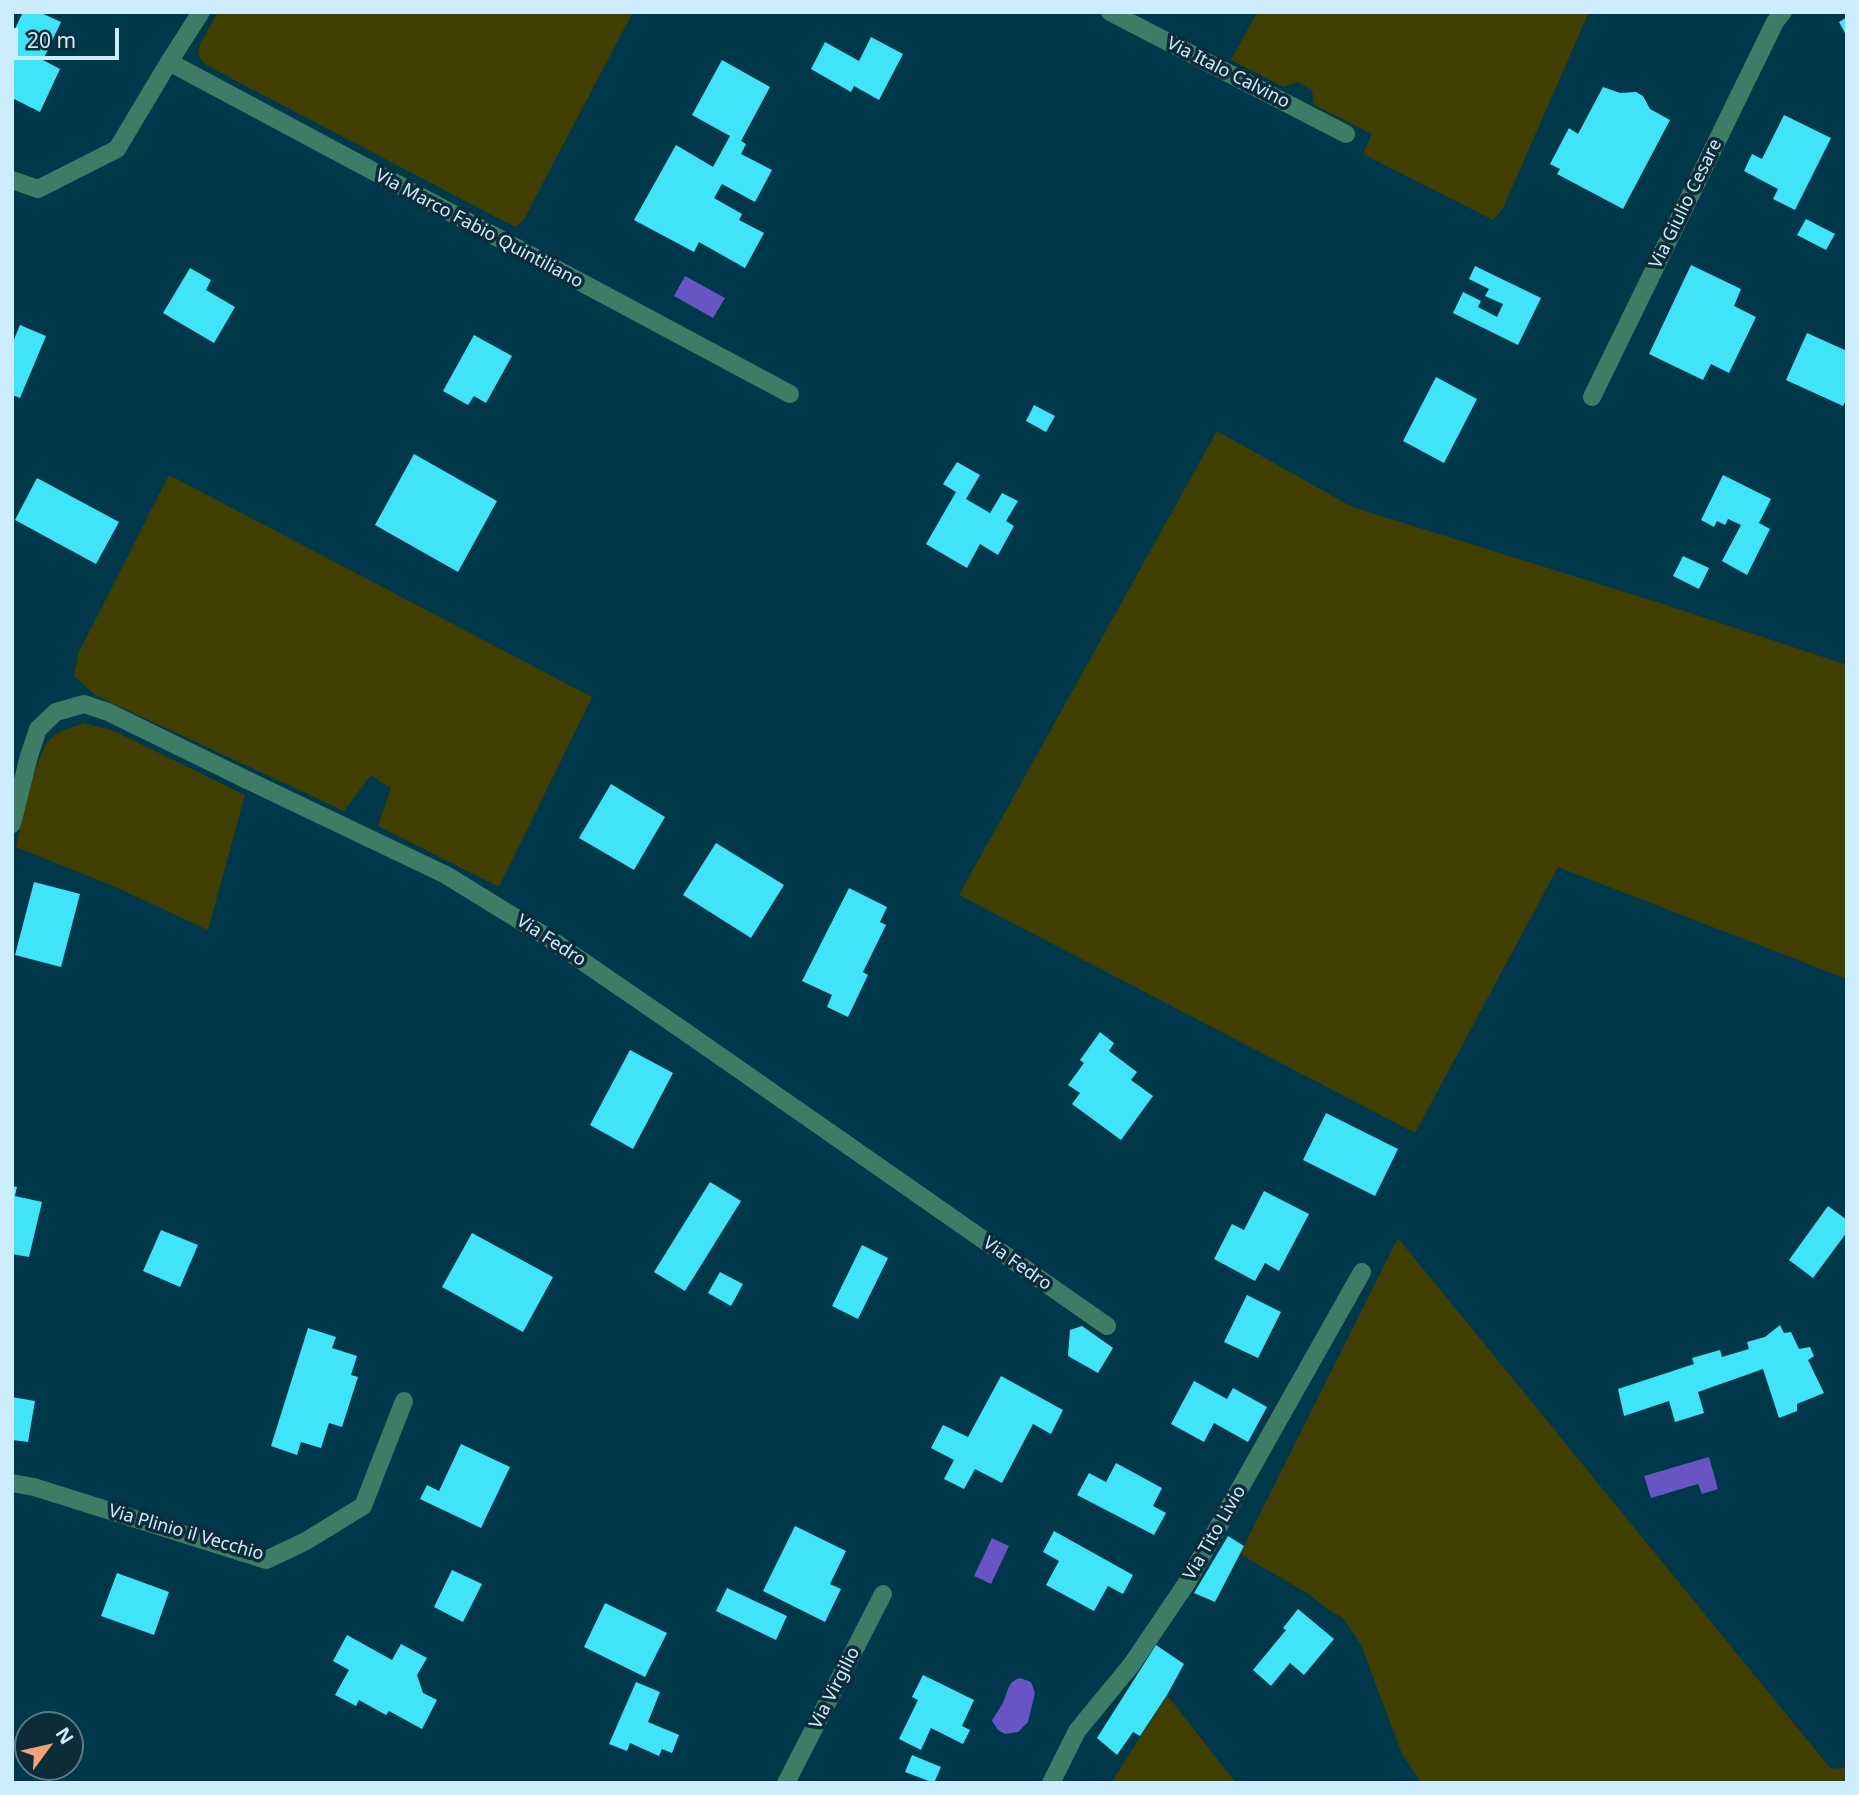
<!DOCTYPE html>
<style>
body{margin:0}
#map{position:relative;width:1859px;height:1795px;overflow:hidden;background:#00384b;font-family:"Noto Sans",sans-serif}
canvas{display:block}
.frame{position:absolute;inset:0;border:14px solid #cbedfd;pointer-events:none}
.north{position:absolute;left:14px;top:1711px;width:70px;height:70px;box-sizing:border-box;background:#0e2c38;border:2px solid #5a7987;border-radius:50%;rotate:57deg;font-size:19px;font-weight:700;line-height:28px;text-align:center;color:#cbedfd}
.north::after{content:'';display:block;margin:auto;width:24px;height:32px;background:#f0a27a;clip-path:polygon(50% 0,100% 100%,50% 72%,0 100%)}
.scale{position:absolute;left:14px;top:28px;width:105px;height:32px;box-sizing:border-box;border:4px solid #cbedfd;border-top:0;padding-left:9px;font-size:21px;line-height:24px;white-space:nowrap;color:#cbedfd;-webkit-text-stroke:5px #0e2c38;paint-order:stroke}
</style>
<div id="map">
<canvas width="1859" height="1795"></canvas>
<div class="frame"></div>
<div class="north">N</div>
<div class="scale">20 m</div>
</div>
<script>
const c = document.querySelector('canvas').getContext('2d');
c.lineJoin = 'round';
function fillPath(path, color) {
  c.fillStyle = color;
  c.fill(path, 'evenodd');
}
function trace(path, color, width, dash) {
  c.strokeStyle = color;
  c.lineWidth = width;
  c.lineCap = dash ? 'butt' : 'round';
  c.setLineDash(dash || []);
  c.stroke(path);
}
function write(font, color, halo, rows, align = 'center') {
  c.font = font + ' "Noto Sans",sans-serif';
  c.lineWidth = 7;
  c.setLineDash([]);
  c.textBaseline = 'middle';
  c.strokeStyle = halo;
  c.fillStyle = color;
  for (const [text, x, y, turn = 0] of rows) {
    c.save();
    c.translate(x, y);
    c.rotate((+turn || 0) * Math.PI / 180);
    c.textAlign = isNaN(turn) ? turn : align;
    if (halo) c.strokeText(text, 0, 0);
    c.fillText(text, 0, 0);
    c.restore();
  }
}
fillPath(new Path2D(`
 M218,12H633L523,221L515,227L204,64L198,54L200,44Z
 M1257,12H1589L1503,208L1493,220L1363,154L1372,134L1314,105L1312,90L1298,82L1284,87L1231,60Z
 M1217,431L1352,507L1660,603L1847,665V979L1558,867L1415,1133L959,895Z
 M169,475L592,697L499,887L378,826L391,788L371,775L344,811L95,695L74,676L78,654Z
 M84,723L112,730L245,795L208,930L113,886L16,847C22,824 36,753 50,739C58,730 73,727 84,723Z
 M1398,1238L1831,1769L1847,1767V1783H1419L1420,1781L1402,1754L1361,1645L1343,1618L1327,1609L1309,1594L1240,1554Z
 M1167,1695L1236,1783H1111Z`), '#413f00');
fillPath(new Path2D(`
 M685,276L725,298L713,318L674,296Z
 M1709,1457L1718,1489L1702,1494L1698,1484L1651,1498L1644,1476Z
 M992,1538L1009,1546L991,1584L974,1576Z
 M1020,1678L1031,1682L1035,1693L1028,1722L1018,1732L1005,1734L998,1730L992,1721C995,1714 1001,1708 1004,1700C1009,1690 1007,1682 1020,1678Z`), '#6854c2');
fillPath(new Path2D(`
 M23,12H39L61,22L43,60L60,69L40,112L12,98V35Z
 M1847,17V37L1839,22Z
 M871,37L903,54L879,100L854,86L851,92L811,69L825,42L859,61Z
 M722,60L770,87L741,141L746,144L741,154L772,170L755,202L722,184L714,198L742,214L739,220L764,233L745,268L699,242L694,252L634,220L676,145L713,167L730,136L692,115Z
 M1603,87L1620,93L1636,92L1643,96L1650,109L1670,120L1623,209L1557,174L1560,169L1550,164L1569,128L1578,134Z
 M1784,115L1831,138L1795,210L1773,199L1778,189L1744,171L1752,154L1762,159Z
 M1806,219L1835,234L1826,250L1797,235Z
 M1691,265L1741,289L1734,306L1756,317L1729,373L1711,364L1703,380L1649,354Z
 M1475,266L1541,298L1518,345L1453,313L1463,292L1481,301L1478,307L1497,317L1503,304L1485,296L1489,289L1469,279Z
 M190,268L211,280L206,290L235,307L214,343L163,313Z
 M20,325L46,336L20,398L12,395V344Z
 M1807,333L1847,351V398L1843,406L1786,380Z
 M474,335L512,356L486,403L474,396L468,405L443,391Z
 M1436,377L1477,399L1444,463L1403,441Z
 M1034,405L1055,416L1046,432L1026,421Z
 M414,454L497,501L458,572L375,525Z
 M957,462L980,475L966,499L990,513L1002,493L1018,501L1006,521L1014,526L998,555L980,544L967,568L926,544L956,492L943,484Z
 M1723,475L1771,499L1759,523L1770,529L1747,575L1722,561L1741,525L1728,519L1725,525L1717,521L1714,527L1701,520Z
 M37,478L119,522L96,564L15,520Z
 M1683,556L1709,568L1699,589L1673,576Z
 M611,784L665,817L634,870L579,838Z
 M716,843L784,885L751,938L683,895Z
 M34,882L80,894L61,967L15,955Z
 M849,888L887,907L880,922L886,925L863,972L868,975L848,1017L827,1007L832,995L802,981Z
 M1100,1032L1114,1043L1109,1051L1137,1072L1131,1080L1153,1096L1121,1140L1072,1104L1080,1093L1068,1085L1084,1063L1080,1060Z
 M630,1050L673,1073L633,1149L590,1125Z
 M1326,1113L1398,1149L1375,1196L1303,1160Z
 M710,1182L741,1201L685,1291L654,1272Z
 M12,1186L17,1187L15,1196L42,1202L29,1257L12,1254Z
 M1264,1191L1309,1214L1279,1271L1265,1263L1255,1281L1214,1259L1232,1224L1244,1230Z
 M1828,1206L1847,1220V1232L1813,1278L1789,1260Z
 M161,1230L198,1245L180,1287L143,1271Z
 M472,1233L553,1277L523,1332L442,1287Z
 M862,1245L888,1258L858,1319L832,1306Z
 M720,1272L743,1284L731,1306L708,1293Z
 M1247,1295L1281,1312L1258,1358L1224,1342Z
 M1780,1325L1784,1333L1791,1332L1799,1349L1810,1347L1814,1356L1808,1360L1824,1393L1797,1404V1411L1779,1418L1763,1369L1698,1392L1704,1413L1675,1422L1669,1401L1624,1416L1618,1389L1694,1364L1692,1358L1720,1350L1722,1357L1749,1349L1747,1342L1765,1337Z
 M1082,1326L1113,1348L1098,1373L1068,1356L1070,1330Z
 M308,1328L336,1337L332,1348L357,1356L351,1375L358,1377L342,1427L329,1423L321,1448L301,1442L297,1455L271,1446Z
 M1001,1376L1063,1410L1051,1434L1033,1424L1002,1483L975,1469L964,1489L944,1479L954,1460L931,1448L943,1425L968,1437Z
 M1194,1381L1227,1399L1233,1388L1267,1407L1248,1442L1214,1423L1204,1442L1171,1424Z
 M12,1397L35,1401L28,1442L12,1440Z
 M461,1444L510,1467L481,1528L420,1499L427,1485L439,1491Z
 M1116,1463L1162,1488L1153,1506L1166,1513L1154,1535L1077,1495L1089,1473L1106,1482Z
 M795,1526L846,1551L830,1584L841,1589L825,1622L763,1591Z
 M1054,1531L1133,1575L1123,1594L1108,1586L1094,1611L1046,1585L1059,1561L1043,1552Z
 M1228,1536L1244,1546L1215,1602L1194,1593Z
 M452,1570L482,1584L463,1622L434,1607Z
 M117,1573L169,1592L154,1635L101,1616Z
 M727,1588L787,1616L776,1640L716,1611Z
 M605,1603L667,1633L645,1677L584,1647Z
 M1298,1609L1334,1639L1304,1675L1290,1663L1271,1686L1253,1670L1286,1630L1283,1628Z
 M347,1635L392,1660L401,1644L427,1658L417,1675L423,1693L437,1700L422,1729L389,1711L386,1715L359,1700L356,1706L335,1695L349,1670L333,1661Z
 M1156,1645L1184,1664L1167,1695L1140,1736L1133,1732L1117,1755L1097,1738Z
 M923,1675L974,1700L962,1726L970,1730L963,1744L931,1728L921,1750L899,1739L918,1700L912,1697Z
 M636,1682L660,1692L648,1722L679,1735L672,1753L662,1749L659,1756L630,1743L627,1751L609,1744Z
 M912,1755L941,1767L934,1783L905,1772Z`), '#3fe4f8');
trace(new Path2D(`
 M1110,12L1346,134
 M169,62L790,394
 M12,180L38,189L117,149L169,62L201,12
 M1592,397L1775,22L1783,12
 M12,824L29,756L38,729L56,712L84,704L108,712L245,779L446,875L550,939L684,1031L1107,1326
 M12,1483L34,1487L266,1560L306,1541L363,1506L404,1401
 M786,1783L883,1594
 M1051,1783L1077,1731L1132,1664L1186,1584L1362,1272`), '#3e7c65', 18);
write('18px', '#cbedfd', '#0e2c38', [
 ["Via Italo Calvino",1228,73,27],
 ["Via Giulio Cesare",1686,204,-64],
 ["Via Marco Fabio Quintiliano",479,229,28],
 ["Via Fedro",551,941,33],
 ["Via Fedro",1017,1264,35],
 ["Via Plinio il Vecchio",186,1533,16],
 ["Via Tito Livio",1215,1533,-60],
 ["Via Virgilio",835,1688,-63]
]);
</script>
